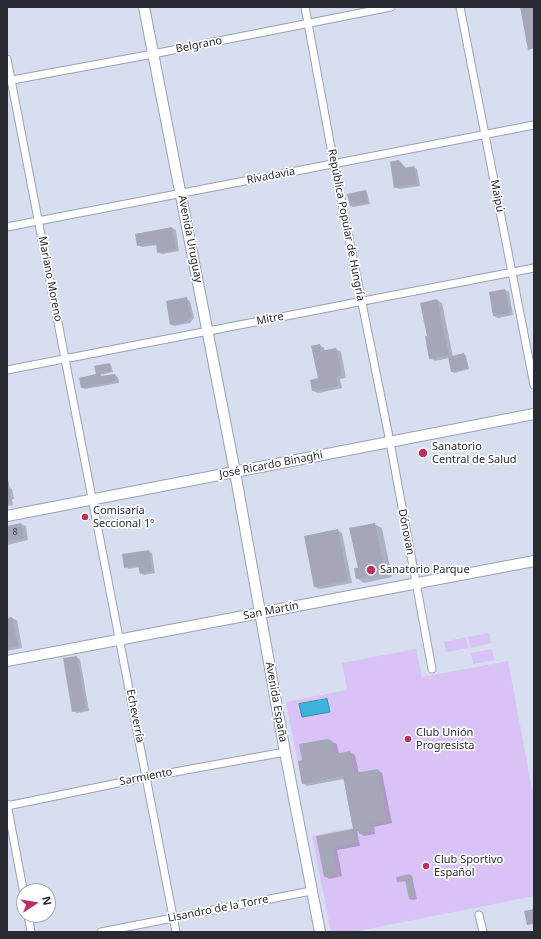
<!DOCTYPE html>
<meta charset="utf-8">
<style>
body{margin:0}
#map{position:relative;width:541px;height:939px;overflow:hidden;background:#d6def0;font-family:"Noto Sans",sans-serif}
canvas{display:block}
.frame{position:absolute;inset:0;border:8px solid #282b32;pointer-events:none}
.north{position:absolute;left:16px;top:883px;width:40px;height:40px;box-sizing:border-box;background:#fff;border:1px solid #a9aaad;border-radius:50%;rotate:78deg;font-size:11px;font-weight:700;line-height:16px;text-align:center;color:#282b32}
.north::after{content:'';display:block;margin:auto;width:14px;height:18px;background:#bd2f61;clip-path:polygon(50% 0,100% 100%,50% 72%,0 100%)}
</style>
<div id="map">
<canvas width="541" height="939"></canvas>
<div class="frame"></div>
<div class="north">N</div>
</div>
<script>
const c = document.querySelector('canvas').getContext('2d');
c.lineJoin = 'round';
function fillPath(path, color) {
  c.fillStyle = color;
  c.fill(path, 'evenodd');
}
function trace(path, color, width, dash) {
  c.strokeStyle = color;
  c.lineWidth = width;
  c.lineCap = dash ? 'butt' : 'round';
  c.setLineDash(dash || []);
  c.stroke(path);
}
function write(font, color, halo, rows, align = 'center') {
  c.font = font + ' "Noto Sans",sans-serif';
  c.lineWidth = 3.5;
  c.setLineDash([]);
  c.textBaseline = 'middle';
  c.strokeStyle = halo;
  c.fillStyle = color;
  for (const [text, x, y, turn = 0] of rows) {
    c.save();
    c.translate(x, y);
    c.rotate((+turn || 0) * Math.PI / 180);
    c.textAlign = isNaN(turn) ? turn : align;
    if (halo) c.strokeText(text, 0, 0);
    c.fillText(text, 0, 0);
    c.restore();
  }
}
fillPath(new Path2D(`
 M489,633L491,643L470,648L468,637Z
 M466,637L468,648L446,652L444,642Z
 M416,649L422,677L508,661L534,800V896L353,932H331L312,836L353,828L343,776L302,784L286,702L347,690L342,663Z
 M492,649L494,660L473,664L471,653Z`), '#d8c2f6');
const water = new Path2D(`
 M327,699L330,712L302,717L299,704Z`);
fillPath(water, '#3db4db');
trace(water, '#378ba8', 1);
fillPath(new Path2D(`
 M399,161L406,168L414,167L417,169L420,186L399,189L395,187Z
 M365,191L367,192L370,204L353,207L350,206Z
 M172,228L176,230L179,251L162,254L158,252L157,245L142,247L138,245L136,234Z
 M505,290L509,292L513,315L498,318L494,316Z
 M187,299L190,301L194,318L190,323L174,326L171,324Z
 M437,300L442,303L453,357L464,354L466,356L469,369L454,373L452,371L449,358L435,361L430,358Z
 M320,345L324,348L325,351L336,349L341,352L346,378L340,379L342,388L318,393L313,391L319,379Z
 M109,364L111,365L113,372L100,375L104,377L115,375L118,377L119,383L85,389L82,387L99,375Z
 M7,475L10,488L12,489L14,499H12L13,505L7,506Z
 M21,524L26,526L28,540L7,545V527Z
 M374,524L382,528L392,577L364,583L357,578Z
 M337,530L342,533L352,583L320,589L315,587Z
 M149,551L152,553L155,573L144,575L141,573L140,567L129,569L125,567Z
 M12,618L17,620L22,648L7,651V619Z
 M76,657L80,659L89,711L77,713L73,711Z
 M328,740L337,744L339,754L350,752L355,755L359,774L378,770L382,773L392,823L374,827L375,834L364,836L359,833V831H357L360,846L337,850L342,876L329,879L325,876L317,837L354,829L344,779L307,786L303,783V761Z
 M410,875L412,876L417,899L412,900L410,899L406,881L400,882L398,881Z`), '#0003');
fillPath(new Path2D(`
 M520,7H534V48L528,50Z
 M399,160L405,168L414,166L417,184L394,188L390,162Z
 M366,190L368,203L350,206L347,194Z
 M172,227L176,250L157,253L156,243L137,246L135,234Z
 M505,289L510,313L493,316L489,292Z
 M187,297L191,316L186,322L170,325L166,301Z
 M437,299L449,355L429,359L425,336H427L420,303Z
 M320,344L321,351L336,348L342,375L336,377L338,386L312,391L310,380L318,378L311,346Z
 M464,353L468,368L451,372L448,357Z
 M110,363L111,371L100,374L101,376L115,374L116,381L81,388L79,378L96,374L94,366Z
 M8,484L10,497H8L9,503H7Z
 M21,523L24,538L7,541V526Z
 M375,523L385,573L356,579L354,568H358L349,528Z
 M338,529L348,581L314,587L304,536Z
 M149,550L152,571L140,574L138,565L124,568L122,554Z
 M12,617L18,645L7,648V618Z
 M77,656L86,709L72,712L63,658Z
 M328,739L332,741L335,754L350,751L355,773L378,769L387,821L369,824L371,831L359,834L357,828L353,829L343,776L302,784L298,761L302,760L299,744Z
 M353,829L356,843L332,848L338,874L324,877L316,836Z
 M410,874L415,898L409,899L405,880L397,882L396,877Z
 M534,909V924L527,925L524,911Z`), '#a5a6b8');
const street = new Path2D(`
 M305,7L334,164L390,442L432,669
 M460,7L534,385
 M7,59L176,932
 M7,81L153,54L391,7
 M7,227L534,125
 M7,370L534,268
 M7,804L24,894
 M7,806L147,777L285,752
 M28,915L31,932
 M479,915L483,932
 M101,932L311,891`);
const secondary = new Path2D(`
 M144,7L235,472L285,752L320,932
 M7,516L534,414
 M7,661L534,561`);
trace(street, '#99a1b2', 9);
trace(secondary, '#99a1b2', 12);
trace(street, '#fff', 7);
trace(secondary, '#fff', 10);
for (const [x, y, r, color] of [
 [423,453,5,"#bd2f61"],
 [85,517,4,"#bd2f61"],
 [371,570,5,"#bd2f61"],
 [408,739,4,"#bd2f61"],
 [426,866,4,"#bd2f61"]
]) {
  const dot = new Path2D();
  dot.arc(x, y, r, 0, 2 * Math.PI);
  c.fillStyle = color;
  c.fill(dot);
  trace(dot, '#fff', 1.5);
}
write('9px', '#474a54', null, [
 ["8",15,532]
]);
write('11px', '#282b32', '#fff', [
 ["Belgrano",199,45,-11],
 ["Rivadavia",271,176,-11],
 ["Maipú",497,196,79],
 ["República Popular de Hungría",346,225,79],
 ["Avenida Uruguay",190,239,79],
 ["Mariano Moreno",50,279,79],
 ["Mitre",270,319,-11],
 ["José Ricardo Binaghi",271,465,-11],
 ["Dónovan",406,532,79],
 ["San Martín",271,611,-11],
 ["Avenida España",276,702,80],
 ["Echeverría",135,716,79],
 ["Sarmiento",146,777,-11],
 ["Lisandro de la Torre",218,909,-11]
]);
write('11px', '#282b32', '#fff', [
 ["Sanatorio",432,447],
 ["Central de Salud",432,460],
 ["Comisaría",93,511],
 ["Seccional 1º",93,524],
 ["Sanatorio Parque",380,570],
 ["Club Unión",416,733],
 ["Progresista",416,746],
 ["Club Sportivo",434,860],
 ["Español",434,873]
], 'left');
</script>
